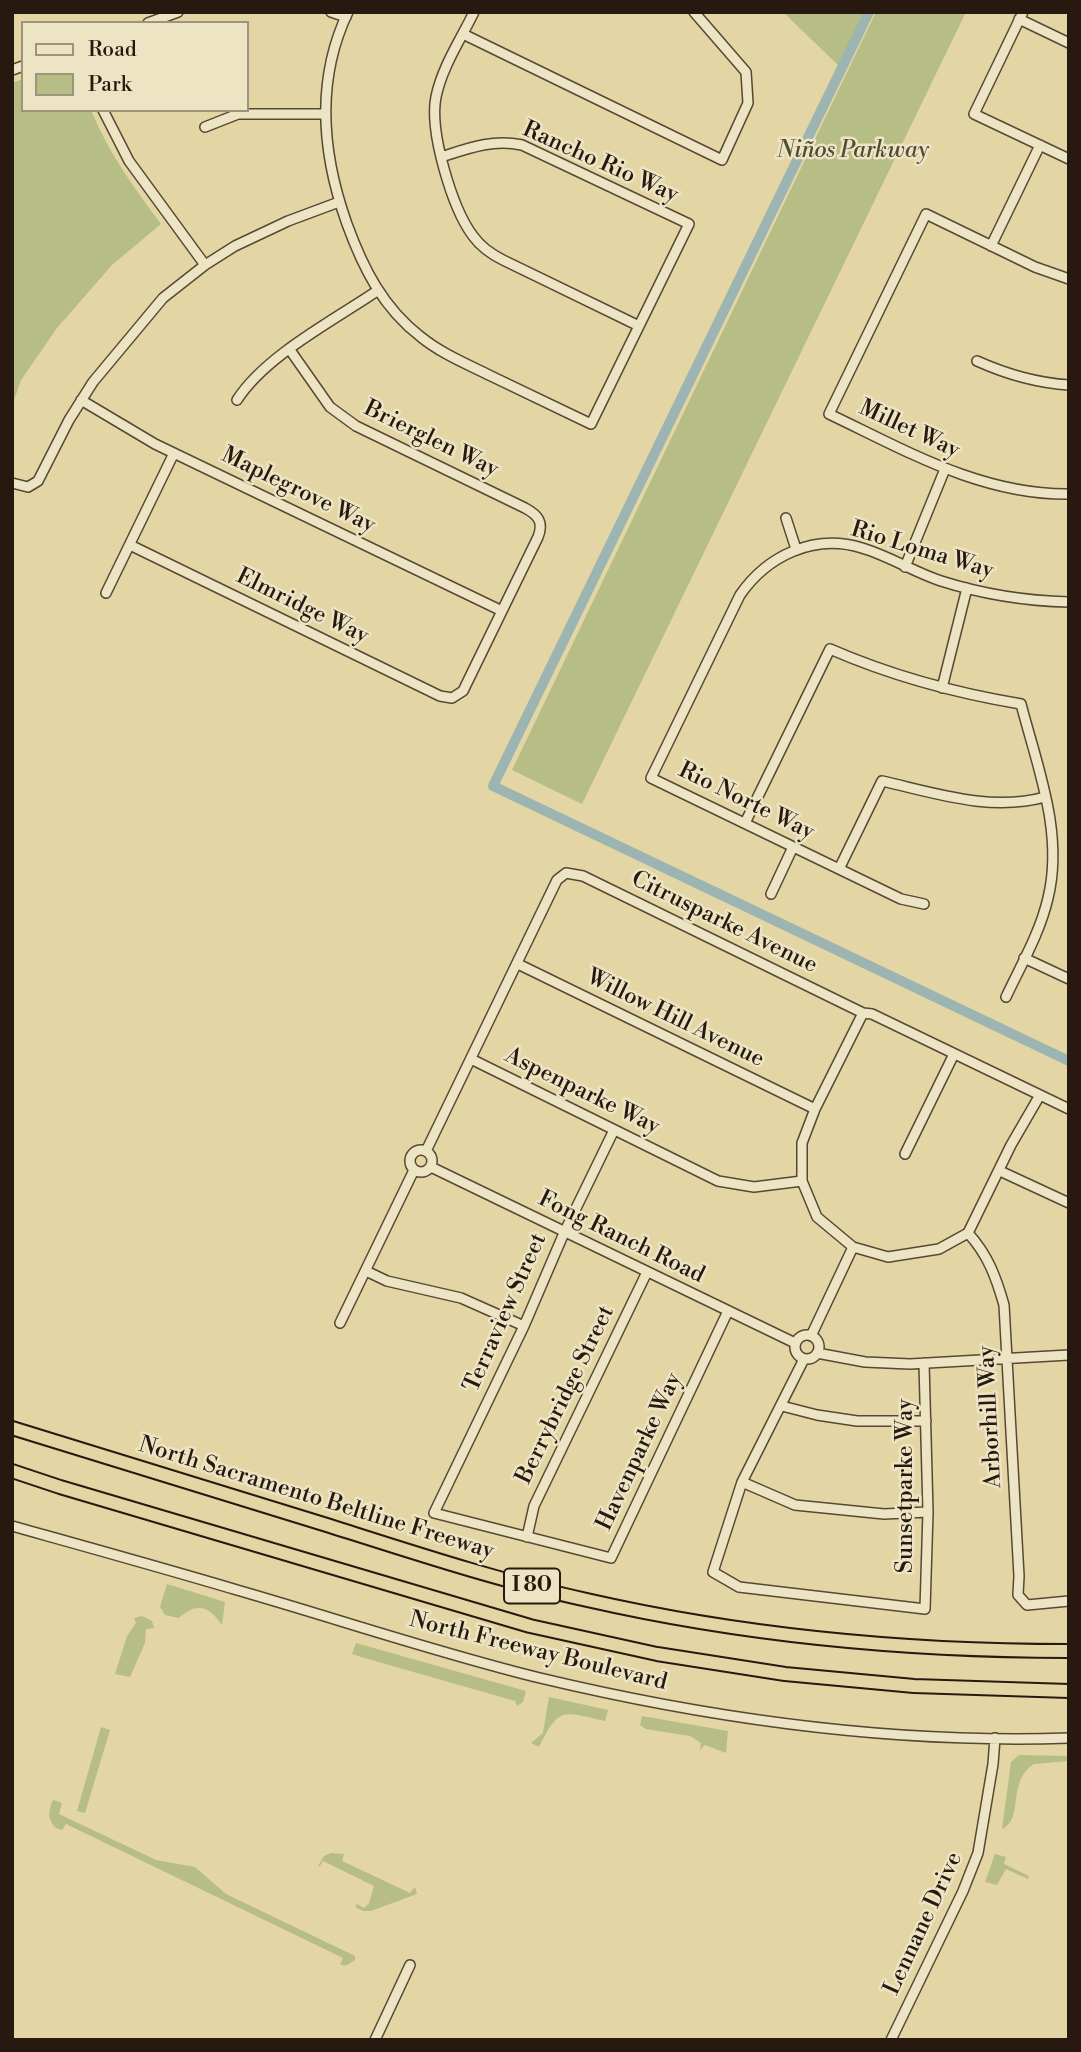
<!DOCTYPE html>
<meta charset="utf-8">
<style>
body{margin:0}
#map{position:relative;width:1081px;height:2052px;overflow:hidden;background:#e4d5a4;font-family:"Libre Bodoni",serif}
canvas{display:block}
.frame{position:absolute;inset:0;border:14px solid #271910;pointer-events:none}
.legend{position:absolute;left:21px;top:21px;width:228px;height:91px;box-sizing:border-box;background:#ede4c4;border:2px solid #9e937c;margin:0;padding:9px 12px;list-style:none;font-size:21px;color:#271910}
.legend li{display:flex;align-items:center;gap:14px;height:35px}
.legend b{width:35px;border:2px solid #9e937c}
</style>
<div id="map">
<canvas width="1081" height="2052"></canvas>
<div class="frame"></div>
<ul class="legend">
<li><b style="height:9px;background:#ede4c4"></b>Road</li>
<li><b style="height:19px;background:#b6bd85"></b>Park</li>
</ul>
</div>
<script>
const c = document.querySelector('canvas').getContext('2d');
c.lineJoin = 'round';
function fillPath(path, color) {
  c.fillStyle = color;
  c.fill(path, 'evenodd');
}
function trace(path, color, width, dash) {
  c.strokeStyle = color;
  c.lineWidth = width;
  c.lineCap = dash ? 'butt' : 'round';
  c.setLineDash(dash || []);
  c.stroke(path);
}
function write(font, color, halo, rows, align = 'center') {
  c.font = font + ' "Libre Bodoni",serif';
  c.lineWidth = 5;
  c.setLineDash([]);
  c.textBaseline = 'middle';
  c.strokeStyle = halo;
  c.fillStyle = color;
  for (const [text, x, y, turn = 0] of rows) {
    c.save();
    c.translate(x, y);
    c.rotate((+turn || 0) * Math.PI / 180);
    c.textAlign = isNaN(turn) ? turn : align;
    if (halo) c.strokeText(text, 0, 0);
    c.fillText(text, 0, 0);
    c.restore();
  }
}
fillPath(new Path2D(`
 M783,12H865L840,67Z
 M876,12H966L582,804L512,770Z
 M23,79V110H91C108,152 134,188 161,224L112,265L57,328L21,380L12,406V83Z
 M167,1584L225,1602L222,1625C209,1606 197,1602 179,1618L165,1615L160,1607Z
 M142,1616L152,1621L154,1628L146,1629L145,1643L130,1677L115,1674L127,1636L136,1623L134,1618Z
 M356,1643L526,1691L523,1702L517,1706L515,1701L361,1657L352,1654Z
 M549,1697L608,1710L605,1721C564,1712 559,1705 539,1747L531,1743L543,1733Z
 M642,1716L728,1731L726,1753L705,1745L700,1750L701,1743L690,1736L646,1729L640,1725Z
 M101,1727L110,1730L85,1813L77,1811Z
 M1019,1755L1069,1756V1761L1034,1764C1006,1782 1025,1819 1002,1829L1011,1762Z
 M53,1800L62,1803L59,1814L156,1860L195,1867L226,1894L355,1956V1960C350,1963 346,1968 340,1964L343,1958L66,1824L62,1830L56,1828C47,1820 48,1811 53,1800Z
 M331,1853L344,1854L342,1861L410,1893L415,1887L417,1894L371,1911H363L355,1907L357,1904L364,1908L369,1903L374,1886L323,1861L320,1866H318L324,1856Z
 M995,1854L1006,1857L1004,1864L1029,1876L1028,1879L1006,1869L997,1885L985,1882Z`), '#b6bd85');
trace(new Path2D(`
 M869,12L493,786L1069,1061`), '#9cb5b3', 10);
const minor = new Path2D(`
 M331,12L346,17
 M348,12C315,81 322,154 347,224C363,268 383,308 421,337C442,354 467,364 491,376C524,392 557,408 591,424L689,224L522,145C492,139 469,148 441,157
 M474,12C461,39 442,67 436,97C429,131 452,208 473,236C481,247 491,254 503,260L639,326
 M1023,12L974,114L1069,159
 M1019,19L1069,43
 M148,23L178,12
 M463,34L722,160L748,103L746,72L694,12
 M12,70L23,66
 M103,110L129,161L205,265
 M205,127L238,114H325
 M991,246L1040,145
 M1069,279L1035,267L926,214L829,414C905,450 981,495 1069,494
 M977,361C1006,374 1037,383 1069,385
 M81,400L155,444L502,611
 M237,400C265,356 334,320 377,291
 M12,483L28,487L38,481L69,420L93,382L163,298L205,265L235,246L288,221L339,202
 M786,518L796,549
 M130,545L440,696L452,698L463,691L538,537C544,522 538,515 525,508L356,426L330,407L290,350
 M905,567L945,469
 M106,593L174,453
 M942,688L967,588
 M745,823L830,649C892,676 955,693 1021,704C1037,766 1064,833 1048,898C1040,933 1021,965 1006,997
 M839,869L882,781C935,793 991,812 1045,797
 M771,894L793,847
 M924,904L901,899L651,778L740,595C767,556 814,533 862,548C889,556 914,572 941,581C982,594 1026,601 1069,602
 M1024,958L1069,979
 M518,964L815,1109
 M863,1013L815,1109L802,1143V1181L817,1217L853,1247L888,1257L939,1249L968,1233L1011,1145L1040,1095
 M471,1059L718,1181L754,1187L802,1181
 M614,1130L564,1233L524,1326L434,1513L611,1558L728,1311
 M410 1161a11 11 0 1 1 22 0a11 11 0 1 1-22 0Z
 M426,1151L557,880L566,873L583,876L863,1013L872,1014L1069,1109
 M905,1154L954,1054
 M431,1167L795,1343
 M1000,1171L1069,1203
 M968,1233C988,1255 996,1277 1004,1305L1019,1576L1018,1595L1027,1605L1069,1601
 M366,1271L387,1281L461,1298L524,1326
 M340,1323L414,1170
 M795 1347a12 12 0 1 1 24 0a12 12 0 1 1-24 0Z
 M811,1336L853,1247
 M817,1353L865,1362L910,1364L1069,1355
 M804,1359L742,1482L713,1572L739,1587L925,1609L928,1512L924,1363
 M782,1406L817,1415L857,1421H926
 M742,1482L795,1505L884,1514L928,1512
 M12,1526C87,1547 163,1568 237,1590C338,1619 438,1653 540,1678C712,1719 892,1744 1069,1738
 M527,1537L534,1506L647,1272
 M375,2040L410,1965
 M891,2040L963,1891L978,1853L993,1764L995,1738`);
const highway = new Path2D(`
 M12,1428C118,1461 224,1493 330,1526C415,1553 500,1581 587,1600C745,1636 907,1651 1069,1651
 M12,1471L60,1487L530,1626L657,1654L785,1674L914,1686L1069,1691`);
trace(minor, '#564835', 12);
trace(highway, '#271910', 16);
trace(minor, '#ede4c4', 9);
trace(highway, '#e4d5a4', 12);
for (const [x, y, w] of [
 [532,1586,56]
]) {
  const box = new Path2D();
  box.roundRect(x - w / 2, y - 17.5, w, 35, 5);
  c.fillStyle = '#ede4c4';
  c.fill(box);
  trace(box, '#271910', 2);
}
write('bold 21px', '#271910', null, [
 ["I 80",532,1586]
]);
write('italic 23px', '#524a33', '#ede4c4', [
 ["Niños Parkway",853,151]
]);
write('23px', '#271910', '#ede4c4', [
 ["Rancho Rio Way",600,163,24],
 ["Millet Way",909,430,25],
 ["Brierglen Way",431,440,26],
 ["Maplegrove Way",298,491,26],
 ["Rio Loma Way",922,551,17],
 ["Elmridge Way",302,607,26],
 ["Rio Norte Way",746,802,26],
 ["Citrusparke Avenue",724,923,26],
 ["Willow Hill Avenue",675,1019,26],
 ["Aspenparke Way",582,1092,26],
 ["Fong Ranch Road",621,1238,26],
 ["Terraview Street",506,1313,-66],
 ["Berrybridge Street",566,1395,-64],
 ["Arborhill Way",991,1417,-93],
 ["Havenparke Way",640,1452,-65],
 ["Sunsetparke Way",906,1486,-90],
 ["North Sacramento Beltline Freeway",316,1499,17],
 ["North Freeway Boulevard",538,1652,14],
 ["Lennane Drive",924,1924,-65]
]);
</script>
